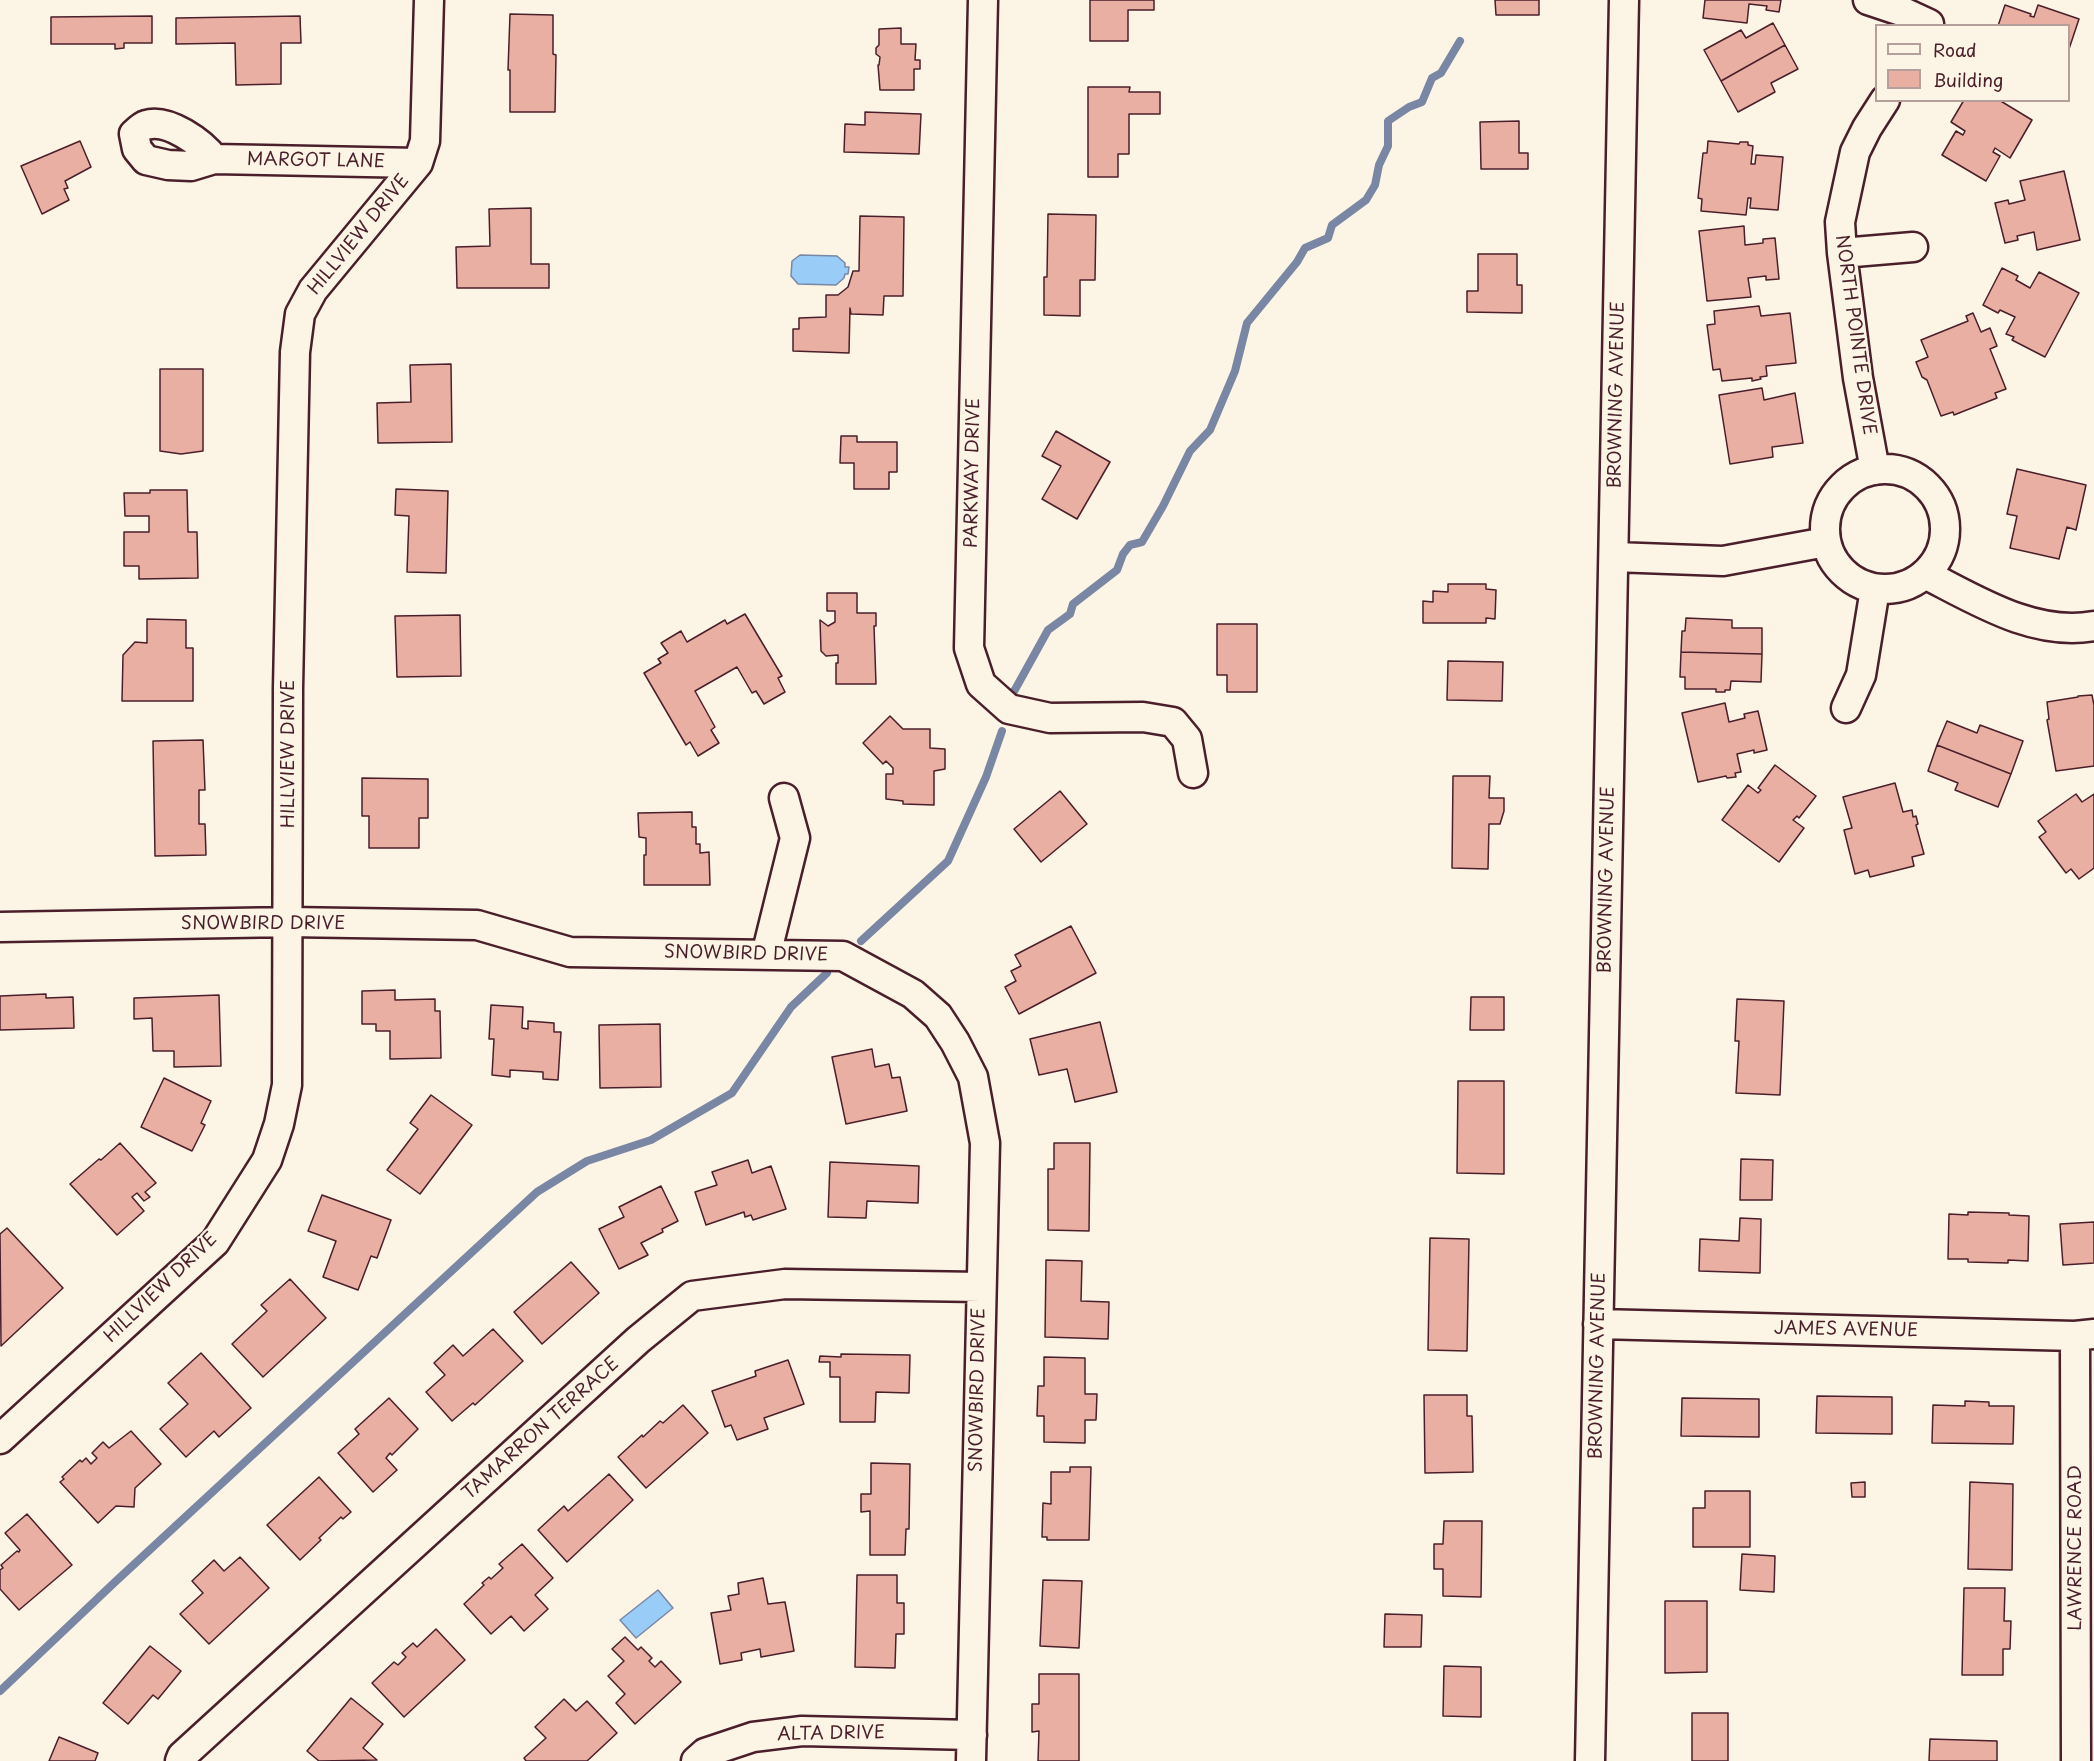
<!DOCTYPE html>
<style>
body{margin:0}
#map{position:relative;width:2094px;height:1761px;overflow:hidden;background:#fcf5e5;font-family:"Playpen Sans",sans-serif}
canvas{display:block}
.legend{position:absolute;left:1875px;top:24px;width:195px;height:78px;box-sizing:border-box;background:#fcf5e5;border:2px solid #b59f9b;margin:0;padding:8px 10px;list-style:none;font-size:18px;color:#4a1f2b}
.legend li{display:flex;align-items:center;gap:12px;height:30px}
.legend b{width:30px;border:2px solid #b59f9b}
</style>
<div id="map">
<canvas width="2094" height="1761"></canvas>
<ul class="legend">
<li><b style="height:8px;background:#fcf5e5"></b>Road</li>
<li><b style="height:16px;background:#e9afa3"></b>Building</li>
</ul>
</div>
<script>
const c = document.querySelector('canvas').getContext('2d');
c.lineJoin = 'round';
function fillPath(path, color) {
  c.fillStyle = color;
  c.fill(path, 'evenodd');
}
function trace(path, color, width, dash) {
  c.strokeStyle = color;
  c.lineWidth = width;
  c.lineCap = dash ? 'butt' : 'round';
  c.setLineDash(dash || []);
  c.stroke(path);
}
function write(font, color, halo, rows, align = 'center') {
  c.font = font + ' "Playpen Sans",sans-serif';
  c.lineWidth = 4.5;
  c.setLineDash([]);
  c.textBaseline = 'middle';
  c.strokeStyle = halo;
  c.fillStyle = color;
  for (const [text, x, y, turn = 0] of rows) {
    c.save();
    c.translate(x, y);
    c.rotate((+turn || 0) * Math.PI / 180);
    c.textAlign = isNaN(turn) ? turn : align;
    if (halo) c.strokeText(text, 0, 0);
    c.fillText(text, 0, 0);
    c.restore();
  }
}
const water = new Path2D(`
 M800,255L837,256L845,263V267H849L848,274H845L844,278L836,285L798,284L791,276L792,261Z
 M658,1590L673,1608L636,1638L620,1620Z`);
fillPath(water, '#99ccf6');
trace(water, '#7987a5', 1.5);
trace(new Path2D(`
 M1012,695L1048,630L1070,614L1073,604L1117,570L1123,554L1130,545L1142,542L1163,506L1190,451L1210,430L1235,371L1247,323L1297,262L1305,248L1328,238L1332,225L1366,200L1375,185L1379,165L1388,146V121L1409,107L1422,102L1432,78L1441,73L1460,41
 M861,941L948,861L986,777L1002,731
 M0,1691L115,1582L537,1192L587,1161L651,1140L732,1093L791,1007L827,973`), '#7987a5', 8);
const building = new Path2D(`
 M1090,0H1154V10H1128V41H1090Z
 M1495,0H1539V15H1496Z
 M1705,0H1781L1779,12L1766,10L1767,6L1749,4L1747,23L1703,18Z
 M2005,5L2031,14L2030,16L2034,17L2038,5L2079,19L2068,52V26H1998Z
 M510,14L553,15V54L556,55L555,112H510V70H508Z
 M152,16V43H124V48L115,49V44H51V17Z
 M300,16L301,43H281V84L236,85L235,43L176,44V18Z
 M1773,23L1785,45L1721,81L1704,50L1741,30L1746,38Z
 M901,28V44H916L915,60H920V69H914V90H880L878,65H879L880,57L876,54V48L879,45V29Z
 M1785,45L1798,69L1771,83L1775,92L1738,112L1721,81Z
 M1088,87H1130L1129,92H1160V114H1129V154H1118V177H1088Z
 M1964,100H1999L2032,120L2010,158L1995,148L1993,152L2000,156L1986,181L1942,155L1956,131L1963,135L1965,131L1951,122Z
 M865,112L921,114L919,154L844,152L845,124L865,125Z
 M1519,121V153H1528V169H1481L1480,122Z
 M80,141L91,167L65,181L68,188L64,189L69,200L42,214L21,166Z
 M1708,141L1739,144L1740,142H1748V145L1753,146L1751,164H1755L1756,155L1783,157L1778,210L1750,208L1751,198H1748L1746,215L1701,211L1702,199L1698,198L1703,153H1707Z
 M2064,171L2080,240L2037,250L2034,232L2017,236L2018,240L2005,243L1995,203L2008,200L2009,204L2025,200L2020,181Z
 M531,208V264H549V288H457L456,247L490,246L489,209Z
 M1048,214L1096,215L1095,280H1080V316L1044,315V277H1047Z
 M860,216L904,217L903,296H884L883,315L851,314L850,308L849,353L793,351V329H799V318L826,317V295H838L848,287L853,271H859Z
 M1744,226L1745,245L1763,243V239L1775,238L1779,279L1766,280V276L1748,278L1751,297L1707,301L1699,231Z
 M1478,254H1517V285H1522V313L1467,312V291H1478Z
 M2002,268L2018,276L2016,280L2030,288L2039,272L2079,293L2045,357L2012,340L2014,337L2006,334L2015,317L2000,310L1998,313L1983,305Z
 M1759,306L1761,316L1790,313L1796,363L1766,366L1767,376L1760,377L1761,379L1752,381V378L1722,381L1720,369L1713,370L1707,325L1715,324L1714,311Z
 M1973,313L1981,332L1990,328L1997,346L1990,349L2006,389L1995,393L1997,398L1954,415L1953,412L1941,416L1927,380L1922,377L1916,362L1928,357L1921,340L1968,321L1966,316Z
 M451,364L452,442L378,443L377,403L411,402L410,365Z
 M160,369H203V451L181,454L160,451Z
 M1762,388L1764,400L1795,393L1803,443L1772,447L1773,457L1730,464L1719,395Z
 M1056,431L1110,462L1077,519L1042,499L1061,466L1042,456Z
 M841,436H857V442H897V472H889V489H854V463H840Z
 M2017,469L2086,485L2076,530L2067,527L2059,559L2010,548L2017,516L2007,514Z
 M396,489L448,491L446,573L407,572L409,516L395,515Z
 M150,490H187L188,532H197L198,578L139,579V566H124V532H149V516H125L124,493H150Z
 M1448,584H1486V589L1496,590L1495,619L1486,618V623H1423V601L1433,602V591L1448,592Z
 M827,593H857V613H876V626H874L876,684H836V663H838V655L826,656L821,651L820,620L828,626L835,622V611H827Z
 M745,614L782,676L778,678L785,692L764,704L756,691L752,693L737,667L695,691L715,727L711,730L719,743L698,756L690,742L686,745L644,673L661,663L658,659L668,653L661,643L681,631L687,642L725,620L727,624Z
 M460,615L461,676L397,677L395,616Z
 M1686,618L1732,620V628H1762V654L1681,652L1682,631H1685Z
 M147,619L186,620V648H193V701H122L123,655L135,642L147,643Z
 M1217,624H1257V692H1227V675H1217Z
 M1681,652L1762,654L1761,682L1731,681L1730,690H1725V692H1716V689H1685V677H1680Z
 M1448,661L1503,662L1502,701L1447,700Z
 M2092,695L2094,705V766L2056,771L2047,720L2049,719L2047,702L2078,697V696Z
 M1725,703L1729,722L1745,718L1744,714L1758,711L1767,750L1754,753V750L1737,754L1741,772L1735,773L1736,777L1727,778L1726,776L1698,782L1682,713Z
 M890,716L903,729H930V748L945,749V769L934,771V805L903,804V801L886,799V774H893V768L886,761L883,764L863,743Z
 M1947,721L1977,733L1980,725L2023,741L2011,774L1937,745Z
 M203,740L205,790H199V824H205L206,855L155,856L153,741Z
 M1937,745L2011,774L1998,807L1955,790L1958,783L1928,771Z
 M1775,765L1816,796L1799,818L1797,816L1793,820L1804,828L1779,862L1722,820L1748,785L1758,793L1761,790L1758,788Z
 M1453,776H1490L1489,798H1504V811L1500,824H1489L1488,869L1452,868Z
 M362,778L428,779V818H419V848H369V816H362Z
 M1895,783L1903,812L1912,810L1913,817L1916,816L1918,824L1916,825L1924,854L1912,857L1914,866L1870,877L1868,870L1855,874L1844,830L1852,828L1843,797Z
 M1060,791L1087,824L1041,862L1014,829Z
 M2076,794L2082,802L2094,794V868L2079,879L2071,869L2066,873L2039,837L2046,832L2038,821Z
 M692,812V827H696V844H700V853L709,852L710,885H644V855H646V838L639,837L638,813Z
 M1071,926L1096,973L1019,1014L1005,987L1016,981L1011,971L1021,966L1015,955Z
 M395,990V1000L435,999V1011H440L441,1058L390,1059V1031H376V1024H362V991Z
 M46,994V998L73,997L74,1028L0,1030V996Z
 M219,995L221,1066L174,1067V1051H153L152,1018L134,1019V998Z
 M1471,997H1504V1030H1470Z
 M1737,999L1784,1001L1780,1095L1736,1093L1739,1041H1735Z
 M491,1005L523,1007L522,1028L528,1029V1021L554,1023V1032H561L558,1080L543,1079V1072L510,1070V1077L492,1075L494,1039H489Z
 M1100,1022L1117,1092L1075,1102L1067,1069L1039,1075L1030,1039Z
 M660,1024L661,1087L600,1088L599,1025Z
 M872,1049L875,1067L889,1064L892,1078L900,1077L907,1111L846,1124L832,1057Z
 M164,1078L211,1101L201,1123L205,1125L192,1151L141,1127Z
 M1458,1081H1504V1174L1457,1173Z
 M431,1095L472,1125L420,1194L387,1170L418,1129L410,1123Z
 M120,1143L156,1183L145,1192L150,1197L144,1201L137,1193L132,1197L144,1211L117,1235L70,1184L99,1159L101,1160Z
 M1054,1143H1090L1089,1231L1048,1230V1169H1054Z
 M1741,1159L1773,1160L1772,1200H1740Z
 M748,1160L752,1173L771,1166L786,1209L753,1220L751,1215L745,1217L744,1212L706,1225L695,1192L717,1185L712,1172Z
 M830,1162L919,1166L918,1203L867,1201L866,1218L828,1217Z
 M661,1186L678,1221L662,1229L663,1232L641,1243L648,1255L619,1269L599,1229L624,1217L619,1207Z
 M322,1195L391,1220L377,1258L371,1256L358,1290L323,1277L336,1241L308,1231Z
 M1968,1212L2009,1213V1215L2029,1216L2028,1261L2008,1260V1263L1968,1262V1259H1948L1949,1214L1968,1215Z
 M1740,1218L1761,1219L1760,1273L1699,1271L1700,1239L1739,1241Z
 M2094,1222V1263L2063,1265L2060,1224Z
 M7,1228L63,1288L1,1346L0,1234Z
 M1430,1238L1469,1239L1467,1351L1428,1350Z
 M1046,1260L1082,1261L1081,1301L1109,1302L1108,1339L1045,1337Z
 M571,1262L599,1293L542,1344L514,1312Z
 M290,1279L326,1318L263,1377L232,1344L267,1311L261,1305Z
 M493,1329L523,1361L475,1405L473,1403L452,1421L426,1392L445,1375L434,1363L453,1345L463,1356Z
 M201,1353L251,1408L219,1437L214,1431L186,1457L160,1429L188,1404L168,1383Z
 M841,1354L910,1355L909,1393L876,1392L875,1422H840V1377H830V1362H819L820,1356L841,1357Z
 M1044,1357L1085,1358V1394H1097L1096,1420H1085V1443L1044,1442V1416H1037L1038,1386H1044Z
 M788,1360L804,1404L764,1418L768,1429L737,1440L731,1425L725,1427L712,1391L756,1376L755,1371Z
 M1424,1395H1467V1416H1472L1473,1472L1425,1473Z
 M1817,1396L1892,1397V1434L1816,1433Z
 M389,1398L418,1429L392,1455L390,1453L386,1458L397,1470L373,1492L338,1453L359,1434L355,1429Z
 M1682,1398L1759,1399V1437L1681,1436Z
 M1965,1401L1989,1402V1406H2014L2013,1444L1932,1443L1933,1405L1965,1406Z
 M683,1405L708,1433L646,1488L618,1457L642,1435L643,1437L660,1421L663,1423Z
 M131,1431L161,1464L135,1488L134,1507L116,1506L98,1523L60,1482L64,1479L62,1477L80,1460L82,1462L86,1458L91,1464L97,1458L92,1453L103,1442L109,1448Z
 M871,1463L910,1464L909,1529H906L905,1555H870V1511L861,1512V1494H871Z
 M1070,1467H1091L1089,1540H1047V1537H1042L1043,1503L1051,1504V1472H1070Z
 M609,1474L633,1500L567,1562L538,1530L564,1506L568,1511Z
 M319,1477L351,1512L343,1519L341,1517L319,1538L321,1540L300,1560L267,1525Z
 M1865,1482V1497H1852L1851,1483Z
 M1970,1482L2013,1484L2012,1570L1968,1569Z
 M1705,1491H1750V1547H1693V1508H1705Z
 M27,1514L72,1565L19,1610L0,1589V1570L3,1568L1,1565L17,1551L19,1552L20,1550L5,1533Z
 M1444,1521H1482L1481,1597L1443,1596V1569H1434V1544H1443Z
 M522,1544L553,1578L535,1595L548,1609L524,1631L511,1616L491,1634L464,1604L484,1585L482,1583L489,1577L491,1579L503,1568L499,1564Z
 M1742,1554L1775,1556L1774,1592L1740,1590Z
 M240,1557L269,1588L209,1644L180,1614L203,1593L192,1581L214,1560L224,1571Z
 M857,1575H897V1603H904V1634H896L895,1668L855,1667Z
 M763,1578L768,1604L785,1602L794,1651L761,1657L760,1649L741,1653L742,1660L720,1664L711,1613L731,1610L728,1596L739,1594L738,1583Z
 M1043,1580L1082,1581L1079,1648L1040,1646Z
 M1964,1588H2005L2004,1621H2011L2010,1649H2003V1675H1962Z
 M1665,1601H1707V1672L1665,1673Z
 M1385,1614L1422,1615L1421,1647H1384Z
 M436,1629L465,1660L404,1717L372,1683L394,1662L398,1665L406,1657L402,1653L413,1643L417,1647Z
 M625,1637L638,1650L641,1647L652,1658L649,1661L655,1667L661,1661L681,1682L635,1724L616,1703L625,1694L608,1676L624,1661L612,1649Z
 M150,1646L181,1671L158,1699L153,1695L128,1724L103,1703Z
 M1444,1666L1481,1667V1717L1443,1716Z
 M1039,1674H1079V1761H1038L1039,1731L1032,1732V1704H1039Z
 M351,1698L383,1724L363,1748L377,1760L319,1761L307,1751Z
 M564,1699L576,1711L587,1701L617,1733L587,1761H526L524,1758L546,1738L535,1727Z
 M1692,1713H1728V1761H1692Z
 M59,1737L98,1753L95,1761H49Z
 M1930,1739L1997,1741V1761H1929Z`);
fillPath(building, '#e9afa3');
trace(building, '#4a1f2b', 1.5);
const minor = new Path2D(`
 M983,0L969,648L981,684L1009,709L1050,718L1143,717L1173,722L1187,739L1193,773
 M1868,0L1901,11L1929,24
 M214,159C202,143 168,118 146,125C142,126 137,131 134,134L137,149L146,160L168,165L191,166L214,159L418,163
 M1842,253L1913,247
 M1825 529a60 60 0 1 1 120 0a60 60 0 1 1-120 0Z
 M1875,470L1858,378L1842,253L1840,222L1855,152L1867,128L1885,100
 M1614,557L1723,561L1826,542
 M1925,574C1976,600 2034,637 2094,626
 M1846,708L1861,675L1875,589
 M0,927L289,922L477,925L570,952L843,956L913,994L938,1016L955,1042L973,1077L985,1143L971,1761
 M766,955L795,838L784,798
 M1598,1324L2075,1336L2094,1334
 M2075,1336L2076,1761
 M0,1439L215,1242L267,1160L279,1124L287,1085L288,688L295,352L300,314L313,290L418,163L425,141L429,0
 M180,1761L182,1756L638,1340L692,1296L785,1284L981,1287
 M696,1761L705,1753L753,1737L802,1731L972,1735
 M1590,1761L1624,0`);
trace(minor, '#4a1f2b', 33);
trace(minor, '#fcf5e5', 28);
write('18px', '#4a1f2b', '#fcf5e5', [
 ["MARGOT LANE",316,161,1],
 ["HILLVIEW DRIVE",359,235,-51],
 ["NORTH POINTE DRIVE",1855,335,82],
 ["BROWNING AVENUE",1617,395,-89],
 ["PARKWAY DRIVE",973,473,-89],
 ["HILLVIEW DRIVE",289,754,-90],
 ["BROWNING AVENUE",1607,880,-89],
 ["SNOWBIRD DRIVE",263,924],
 ["SNOWBIRD DRIVE",746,954,1],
 ["HILLVIEW DRIVE",161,1288,-44],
 ["JAMES AVENUE",1846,1330,1],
 ["BROWNING AVENUE",1598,1366,-89],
 ["SNOWBIRD DRIVE",978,1390,-89],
 ["TAMARRON TERRACE",541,1429,-42],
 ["LAWRENCE ROAD",2076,1548,-90],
 ["ALTA DRIVE",831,1734,-1]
]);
</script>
